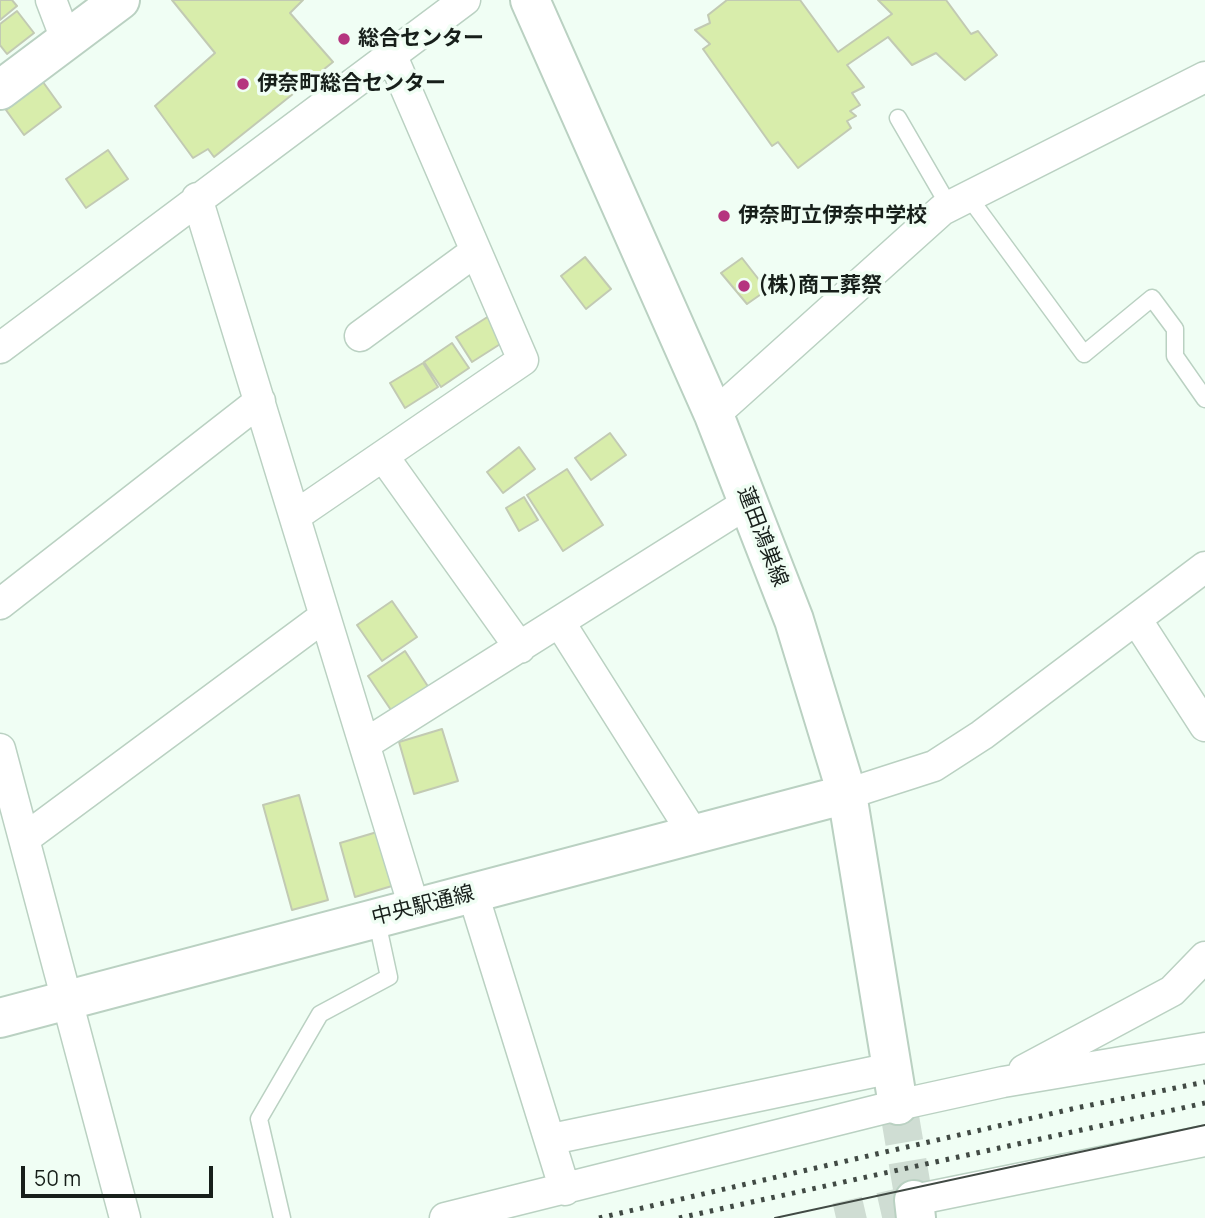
<!DOCTYPE html>
<meta charset="utf-8">
<style>
body{margin:0}
#map{position:relative;width:1205px;height:1218px;overflow:hidden;background:#f0fef4;font-family:Manrope,sans-serif}
canvas{display:block}
.scale{position:absolute;left:21px;top:1166px;width:192px;height:32px;box-sizing:border-box;border:4px solid #171f1a;border-top:0;padding-left:9px;font-size:21px;line-height:24px;white-space:nowrap;color:#171f1a;-webkit-text-stroke:5px #f0fef4;paint-order:stroke}
</style>
<div id="map">
<canvas width="1205" height="1218"></canvas>
<div class="scale">50 m</div>
</div>
<script>
const c = document.querySelector('canvas').getContext('2d');
c.lineJoin = 'round';
function fillPath(path, color) {
  c.fillStyle = color;
  c.fill(path, 'evenodd');
}
function trace(path, color, width, dash) {
  c.strokeStyle = color;
  c.lineWidth = width;
  c.lineCap = dash ? 'butt' : 'round';
  c.setLineDash(dash || []);
  c.stroke(path);
}
function write(font, color, halo, rows, align = 'center') {
  c.font = font + ' Manrope,"Noto Sans JP",sans-serif';
  c.lineWidth = 7;
  c.setLineDash([]);
  c.textBaseline = 'middle';
  c.strokeStyle = halo;
  c.fillStyle = color;
  for (const [text, x, y, turn = 0] of rows) {
    c.save();
    c.translate(x, y);
    c.rotate((+turn || 0) * Math.PI / 180);
    c.textAlign = isNaN(turn) ? turn : align;
    if (halo) c.strokeText(text, 0, 0);
    c.fillText(text, 0, 0);
    c.restore();
  }
}
const building = new Path2D(`
 M0,0H12L17,6L0,20Z
 M172,0H303L290,13L333,62L214,157L208,149L193,158L155,106L215,53Z
 M727,0H800L838,52L892,14L878,0H946L971,34L978,31L997,55L965,80L936,53L912,65L888,37L847,65L864,87L852,93L860,105L850,111L856,116L847,121L851,128L798,168L778,142L772,146L703,49L710,44L695,30L710,23L708,15Z
 M17,11L34,33L7,54L0,45V24Z
 M43,82L61,107L24,135L6,110Z
 M108,150L128,179L86,208L66,179Z
 M585,257L611,289L586,309L561,276Z
 M742,258L767,290L747,304L721,273Z
 M489,316L505,341L472,362L456,337Z
 M452,343L469,368L441,387L424,362Z
 M423,363L438,387L405,408L390,383Z
 M610,433L626,455L591,480L575,458Z
 M519,447L535,469L503,493L487,472Z
 M567,469L603,525L563,551L527,495Z
 M524,497L538,520L519,531L506,508Z
 M392,601L417,637L382,661L357,625Z
 M405,651L429,688L393,713L368,676Z
 M442,729L458,781L414,794L399,742Z
 M299,795L328,900L292,910L263,805Z
 M377,832L392,886L355,897L340,843Z`);
fillPath(building, '#d8edab');
trace(building, '#c2cab3', 2);
trace(new Path2D(`
 M836,1218L914,1200`), '#cfddd3', 30, [30, 15]);
trace(new Path2D(`
 M898,1105L914,1200`), '#cfddd3', 38, [38, 19]);
const lane = new Path2D(`
 M898,118L949,206
 M968,196L1084,354L1152,298L1175,329V356L1205,399
 M282,1218L259,1119L320,1014L389,977L376,917`);
const street = new Path2D(`
 M51,0L67,42
 M197,198L414,907
 M360,336L476,251
 M0,348L465,0
 M714,415L942,210L1205,77
 M383,456L520,648
 M295,516L523,360L391,54
 M0,604L260,401
 M1136,619L1205,726
 M560,623L694,835
 M365,744L749,502
 M0,749L125,1218
 M847,794L934,766L982,735L1205,567
 M24,839L325,616
 M473,894L565,1190
 M1024,1070L1172,991L1205,957
 M552,1139L892,1068
 M914,1200L1205,1141
 M445,1218L898,1105L1003,1082L1205,1048`);
const secondary = new Path2D(`
 M530,0L714,415L794,620L847,794L898,1105
 M0,90L120,0
 M0,1018L847,794
 M914,1200L916,1218`);
trace(lane, '#bad1c2', 19);
trace(street, '#bad1c2', 33);
trace(secondary, '#bad1c2', 42);
trace(lane, '#fff', 16);
trace(street, '#fff', 30);
trace(secondary, '#fff', 38);
trace(new Path2D(`
 M775,1218L1205,1125`), '#414a44', 2);
trace(new Path2D(`
 M599,1218L1076,1108L1205,1082
 M679,1218L1205,1103`), '#414a44', 5, [3.5, 7]);
for (const [x, y, r, color] of [
 [344,39,7,"#b5357f"],
 [243,84,7,"#b5357f"],
 [724,216,7,"#b5357f"],
 [744,286,7,"#b5357f"]
]) {
  const dot = new Path2D();
  dot.arc(x, y, r, 0, 2 * Math.PI);
  c.fillStyle = color;
  c.fill(dot);
  trace(dot, '#f0fef4', 2.5);
}
write('bold 21px', '#171f1a', '#f0fef4', [
 ["総合センター",358,39],
 ["伊奈町総合センター",257,84],
 ["伊奈町立伊奈中学校",738,216],
 ["(株)商工葬祭",758,286]
], 'left');
write('21px', '#171f1a', '#f0fef4', [
 ["蓮田鴻巣線",762,537,69],
 ["中央駅通線",423,906,-14]
]);
</script>
